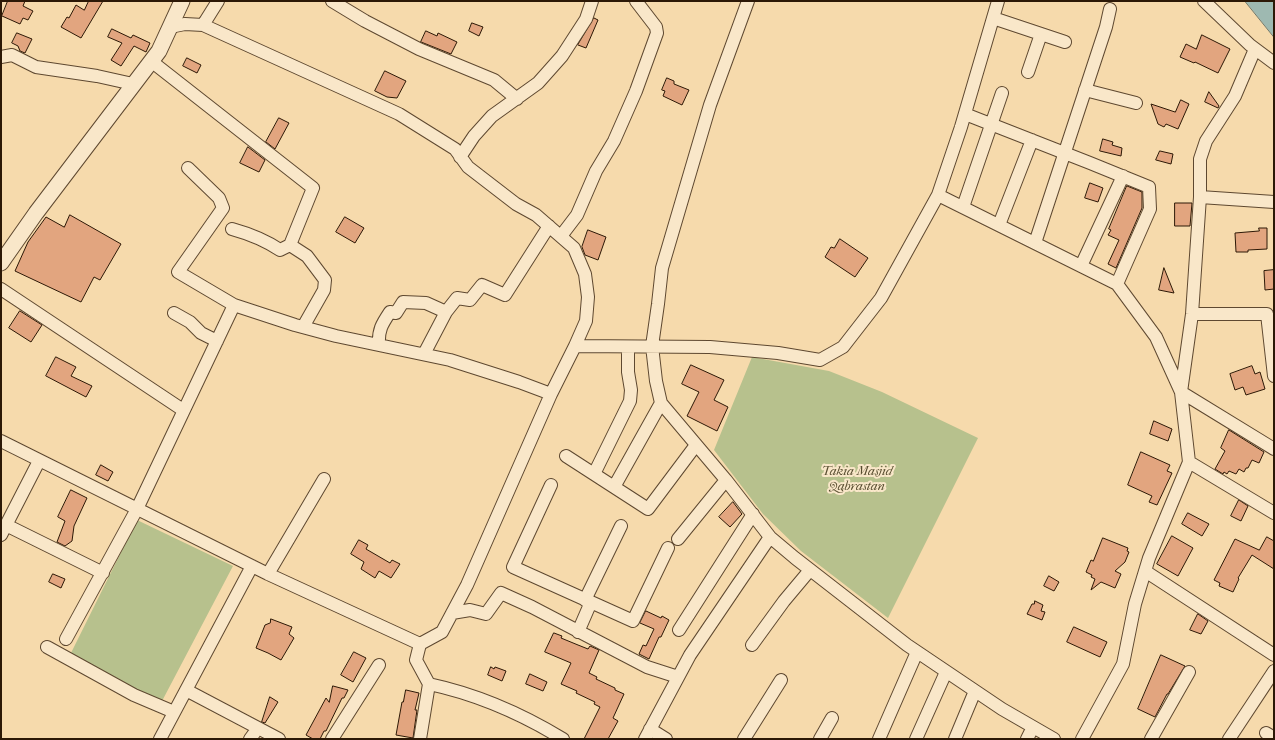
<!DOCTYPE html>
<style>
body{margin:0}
#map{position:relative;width:1275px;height:740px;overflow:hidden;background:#f6daac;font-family:"IM FELL French Canon",serif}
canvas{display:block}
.frame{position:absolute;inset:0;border:2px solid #2c1806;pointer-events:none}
</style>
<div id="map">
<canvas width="1275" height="740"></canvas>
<div class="frame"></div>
</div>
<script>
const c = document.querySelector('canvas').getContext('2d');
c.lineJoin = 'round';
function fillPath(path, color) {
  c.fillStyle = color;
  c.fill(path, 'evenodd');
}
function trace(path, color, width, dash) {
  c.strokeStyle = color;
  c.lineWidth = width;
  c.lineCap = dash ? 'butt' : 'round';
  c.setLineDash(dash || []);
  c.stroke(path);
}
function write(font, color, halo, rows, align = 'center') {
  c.font = font + ' "IM FELL French Canon",serif';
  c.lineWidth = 4;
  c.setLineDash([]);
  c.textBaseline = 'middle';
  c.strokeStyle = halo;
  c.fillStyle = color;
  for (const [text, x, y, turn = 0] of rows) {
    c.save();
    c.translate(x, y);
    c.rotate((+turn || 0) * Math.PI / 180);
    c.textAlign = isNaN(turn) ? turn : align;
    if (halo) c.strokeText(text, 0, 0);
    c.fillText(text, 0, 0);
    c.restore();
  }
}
fillPath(new Path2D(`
 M752,357L829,371L882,392L978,438L888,618L801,551L763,514L714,450Z
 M137,520L233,566L161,703L70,655Z`), '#b7c18d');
const water = new Path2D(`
 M1245,1H1274V37Z`);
fillPath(water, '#9eb9b1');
trace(water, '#70796d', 1);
const building = new Path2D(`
 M8,1H25L23,6L33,11L28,20L23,18L20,24L2,16Z
 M89,1H103L81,38L61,27L67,17L69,18L76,5L84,10Z
 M594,18L598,20L586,48L578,45Z
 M472,23L483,27L479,36L469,31Z
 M112,29L131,38L133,35L150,43L146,52L134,46L121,66L111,60L122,43L108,37Z
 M426,31L437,36L438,33L457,42L451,54L421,42Z
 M17,33L32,39L25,53L20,51L18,46L12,43Z
 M1202,35L1230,49L1218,73L1195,62L1194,63L1180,57L1186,44L1196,49Z
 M187,58L201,65L197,73L183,66Z
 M385,71L406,81L397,98L387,97L375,91Z
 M667,78L674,81V84L689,90L682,105L663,96L665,91L662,90Z
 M1209,92L1219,106L1218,108L1205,102Z
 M1181,100L1189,104L1178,129L1166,124L1164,127L1158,124L1151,104L1175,112Z
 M279,118L289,123L275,149L266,142Z
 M1103,139L1113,142L1112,145L1122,148L1121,156L1100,151Z
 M248,147L265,160L259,172L240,163Z
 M1160,151L1173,154L1171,164L1156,160Z
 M1090,183L1103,188L1098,202L1085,198Z
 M1127,186L1142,192V208L1116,268L1108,264L1119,240L1108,235L1111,230L1109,229Z
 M1175,203H1192L1190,226H1175Z
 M70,215L121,244L100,280L94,277L81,302L15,271L28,242L46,217L64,227Z
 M345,217L364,228L355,243L336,232Z
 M1259,228H1267V249L1248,250V252H1236L1235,233L1259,231Z
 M588,230L606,237L598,260L585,255L582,247Z
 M840,239L868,258L855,277L825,257L831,247L834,248Z
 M1164,268L1174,293L1159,290Z
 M1274,270V289L1265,290L1264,271Z
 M20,311L42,325L31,342L9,328Z
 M56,357L76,367L71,376L92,386L86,397L46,376Z
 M691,365L724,380L714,400L728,407L717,431L687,416L699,392L682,384Z
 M1252,366L1255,374L1260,372L1265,389L1246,395L1243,387L1235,390L1230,374Z
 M1154,421L1172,429L1168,441L1150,434Z
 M1229,430L1264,452L1259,463L1252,460L1248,468H1246L1244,472L1239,469L1236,474L1229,471L1227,474L1224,472L1223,474L1215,469L1225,451L1221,448Z
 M1141,452L1170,465L1167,471L1172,473L1157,505L1149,502L1152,496L1128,485Z
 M101,465L113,472L108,481L96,475Z
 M71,490L87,498L74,526L72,541L65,546L57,542L65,521L58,517Z
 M1239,500L1248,506L1241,521L1231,516Z
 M733,502L742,514L730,527L719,517Z
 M1188,513L1209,524L1202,536L1182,524Z
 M1172,536L1193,548L1178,576L1157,564Z
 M1267,537L1274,541V569L1252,555L1238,578L1239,579L1233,592L1219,586L1220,583L1214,580L1235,539L1259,550Z
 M1103,538L1128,548L1127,551L1129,552L1125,562L1115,571L1121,574L1115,588L1101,582L1091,590L1095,579L1091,577L1092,575L1086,572L1091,560L1093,561Z
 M359,540L368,545L366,549L390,563L392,560L400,564L391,578L379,571L375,578L361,569L364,562L351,554Z
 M53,574L65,579L61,588L49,582Z
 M1049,576L1059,582L1054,591L1044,586Z
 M1035,601L1043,605L1041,611L1045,612L1042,620L1027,614L1032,604H1034Z
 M646,611L661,618L662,616L669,620L661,637H659L649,659L639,654L643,645L646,646L654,629L640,623Z
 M1198,614L1208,621L1201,634L1190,630Z
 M271,619L292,627L289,634L294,638L281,660L268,653L256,648L265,625L270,623Z
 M1074,627L1107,642L1100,657L1067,642Z
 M554,633L562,636L561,638L578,645L588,649L590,646L599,650L589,673L597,677L596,679L615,688V690L624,694L613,718L618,721L608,739H584L600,707L594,704L595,702L576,693L577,691L561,684L571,663L545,652Z
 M354,652L366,658L353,682L341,675Z
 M1161,655L1185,666L1168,694H1167L1155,717L1138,709Z
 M491,667L494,669L495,667L506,671L502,681L488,675Z
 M530,674L547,682L543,691L526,684Z
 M333,686L348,690L344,698H342L326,731H324L320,739H313L306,735L326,698L329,702Z
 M406,690L419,693L415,710H417L413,738L396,735L402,702H403Z
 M270,697L278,702L265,723L262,722Z`);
fillPath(building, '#e2a57f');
trace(building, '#2c1806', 1);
const minor = new Path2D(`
 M218,1L203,25L399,114L455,149L468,167L516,204L536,215L574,248L585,274L588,297L586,321L575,346L551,394L467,585L442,632L420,644L416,660L429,684L420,739
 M332,1L365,21L419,49L494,80L517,99
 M748,1L710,105L662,268L658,304L652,346L656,381L661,403L726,480L770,537L795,558L907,645L1002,709L1054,739
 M1204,1L1250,45L1274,63
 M993,18L1065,42
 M170,27L185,24L203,25
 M1255,49L1235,96L1206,141L1200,159V197L1274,202
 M1,57L12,55L36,67L97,76L133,84
 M151,61L313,188L290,245
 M1028,72L1041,34
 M1085,90L1136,103
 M965,114L1090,163L1149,187L1150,209L1117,284
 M460,157L474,136L492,116L538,83L562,56L586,19L592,1
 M188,168L219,198L223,208L178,272L234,305
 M938,195L1117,284L1156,337L1181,392L1189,462L1149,558L1135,604L1123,664L1082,739
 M1200,197L1192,314L1181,392L1274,449
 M963,207L1002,93
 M999,225L1032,140
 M232,229C250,234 265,240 280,250L290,245L307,256L325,280L324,290L303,327
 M561,236L577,215L596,171L614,141L636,91L657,33L656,27L636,1
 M1035,243L1106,27L1110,9
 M1081,266L1123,176
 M1,289L183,410
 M174,313L190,322L201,333L217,341
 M1192,314H1267L1274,376
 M379,345C378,330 382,324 390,312L396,313L403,302L426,303L446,312L457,298L470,300L482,285L505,295L549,226
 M575,346L710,347L778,353L820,360L843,347L881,298L938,195L961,127L998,1
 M424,354L446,312
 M1,441L268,574L420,644
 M566,456L648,509L696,445
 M1189,462L1274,513
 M594,474L630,401L631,390L628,372V347
 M551,485L513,567L633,621L668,548
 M614,487L661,403
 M6,525L103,573
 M1,535L39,461
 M678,539L726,480
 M1145,571L1274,655
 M268,574L324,479
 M585,600L621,526
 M452,613L470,610L486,614L501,593L532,607L647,667L678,677
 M679,630L753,514
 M578,632L591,602
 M66,639L137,509L234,305L295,325L336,336L450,360L519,382L551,394
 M752,645L784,601L810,570
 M47,647L134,695L174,712
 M429,684C476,694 522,714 563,739
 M186,690L279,739
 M650,729L666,739
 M1266,733L1274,738
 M160,739L252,566
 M250,739L258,728
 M332,739L379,665
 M645,739L690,655L770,537
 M744,739L781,680
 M820,739L832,718
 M879,739L917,652
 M916,739L946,672
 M955,739L975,691
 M1027,739L1033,727
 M1151,739L1189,672
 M1229,739L1274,671`);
const tertiary = new Path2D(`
 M1,263L36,213L159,51L182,1`);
trace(minor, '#5e4830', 14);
trace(tertiary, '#5e4830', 17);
trace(minor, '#f9e7c9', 12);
trace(tertiary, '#f9e7c9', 15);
write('italic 13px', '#564b2e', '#f9e7c9', [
 ["Takia Masjid",857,472],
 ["Qabrastan",857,487]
]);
</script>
